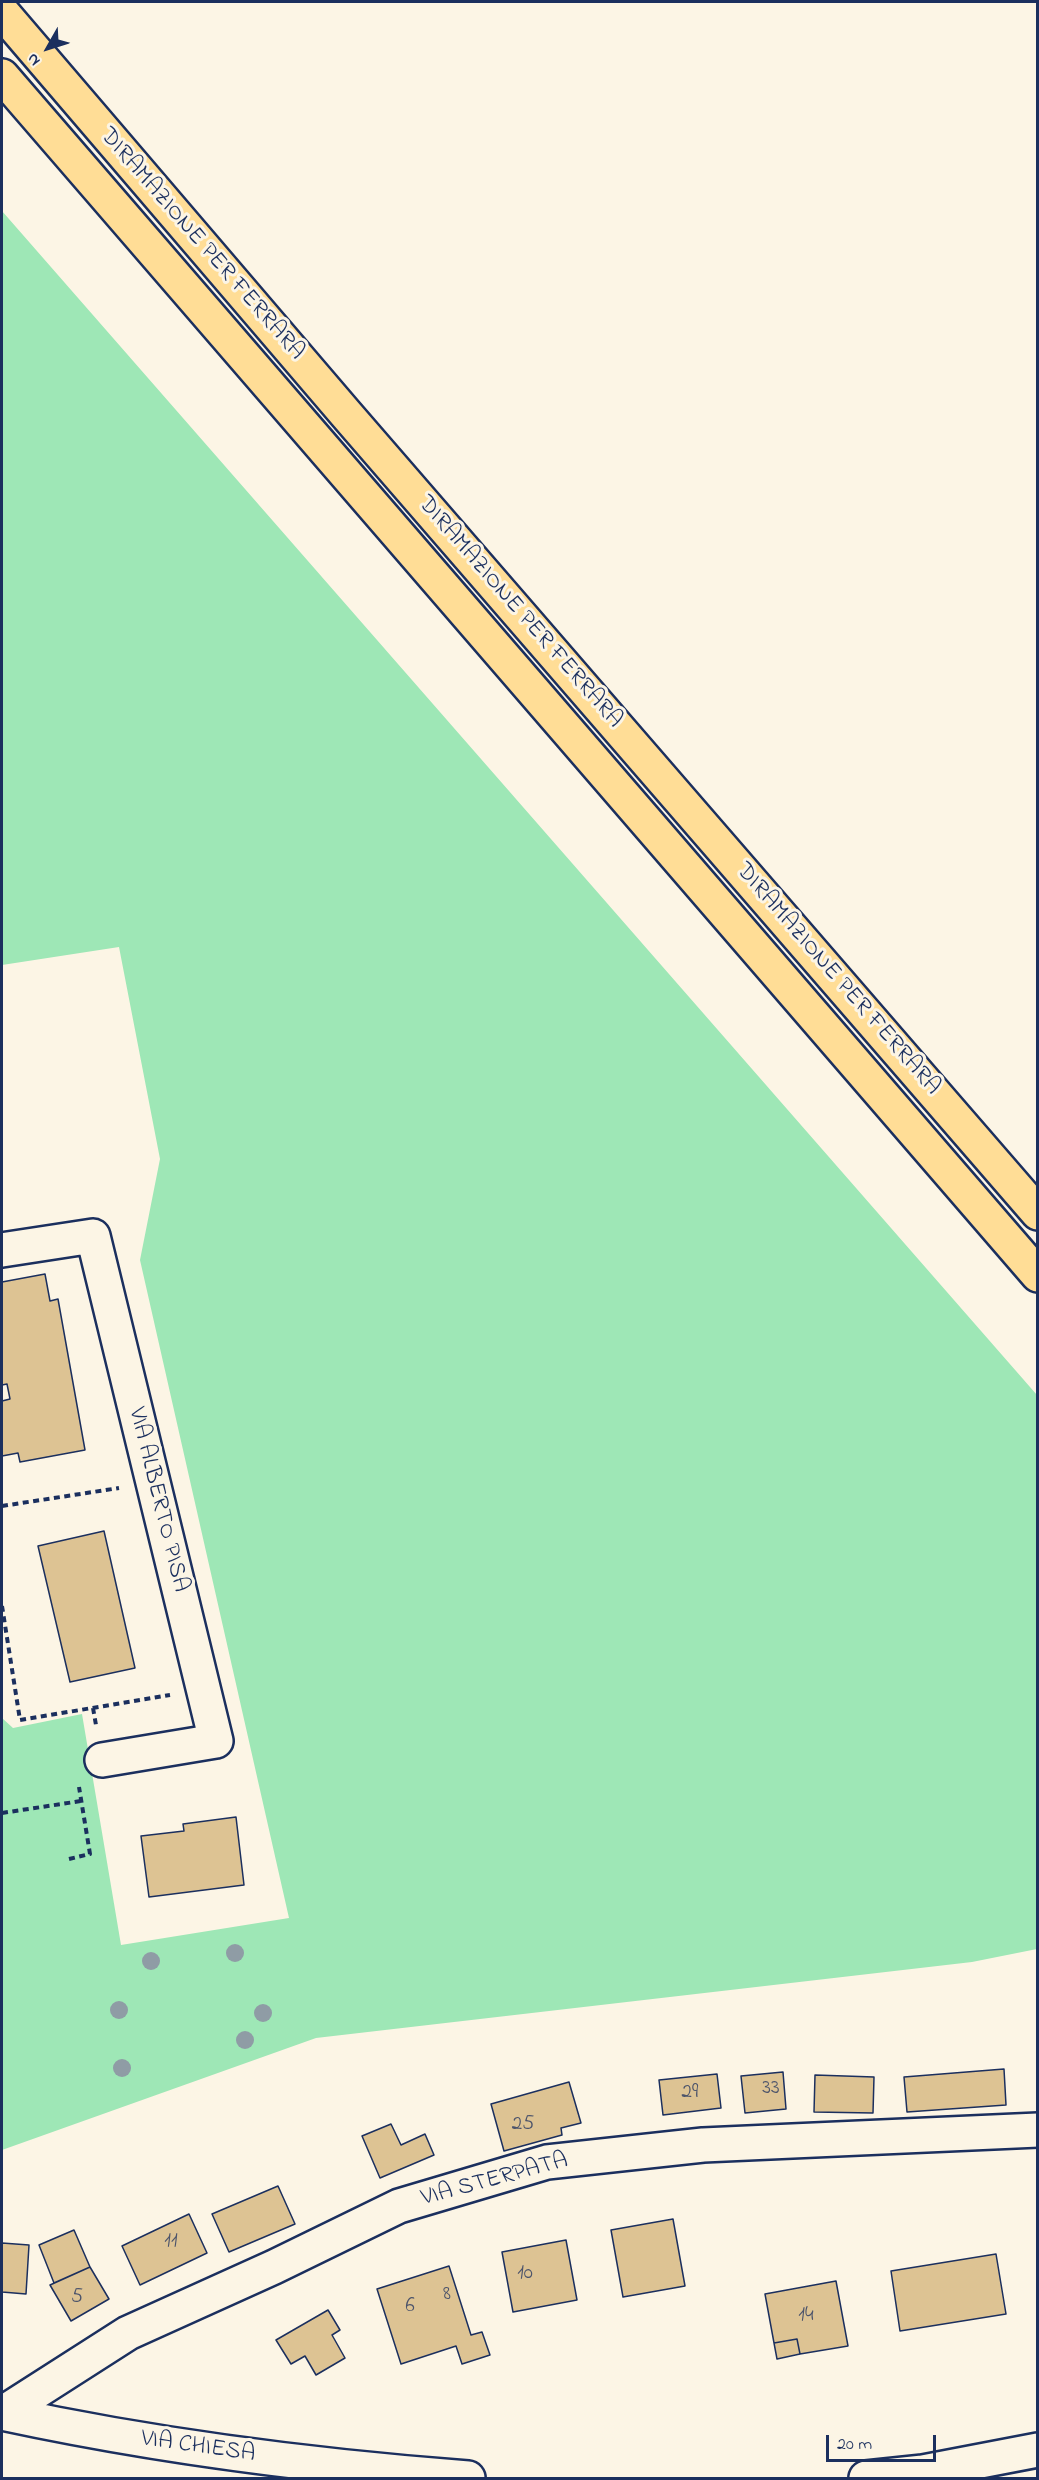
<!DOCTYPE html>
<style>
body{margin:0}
#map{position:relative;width:1039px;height:2480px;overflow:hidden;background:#fcf5e5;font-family:"Indie Flower",sans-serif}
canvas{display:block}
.frame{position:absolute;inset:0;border:3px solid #1b2f5e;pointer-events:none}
.north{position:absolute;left:18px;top:18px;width:60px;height:60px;-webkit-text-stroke:4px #fcf5e5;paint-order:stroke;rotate:231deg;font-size:16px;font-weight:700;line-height:24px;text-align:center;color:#1b2f5e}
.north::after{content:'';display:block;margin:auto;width:21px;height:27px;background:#1b2f5e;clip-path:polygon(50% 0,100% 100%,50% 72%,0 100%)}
.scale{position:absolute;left:826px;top:2435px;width:110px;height:27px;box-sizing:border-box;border:3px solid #1b2f5e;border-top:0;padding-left:8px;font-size:18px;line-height:21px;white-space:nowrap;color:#1b2f5e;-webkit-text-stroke:4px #fcf5e5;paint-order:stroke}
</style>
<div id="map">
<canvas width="1039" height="2480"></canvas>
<div class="frame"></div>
<div class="north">N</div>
<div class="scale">20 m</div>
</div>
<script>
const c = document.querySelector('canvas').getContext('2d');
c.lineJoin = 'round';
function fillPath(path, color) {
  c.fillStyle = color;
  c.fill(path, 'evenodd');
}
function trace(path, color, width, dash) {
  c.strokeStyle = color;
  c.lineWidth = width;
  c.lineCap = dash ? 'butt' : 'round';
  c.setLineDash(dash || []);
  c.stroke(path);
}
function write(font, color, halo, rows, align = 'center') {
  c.font = font + ' "Indie Flower",sans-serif';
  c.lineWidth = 6;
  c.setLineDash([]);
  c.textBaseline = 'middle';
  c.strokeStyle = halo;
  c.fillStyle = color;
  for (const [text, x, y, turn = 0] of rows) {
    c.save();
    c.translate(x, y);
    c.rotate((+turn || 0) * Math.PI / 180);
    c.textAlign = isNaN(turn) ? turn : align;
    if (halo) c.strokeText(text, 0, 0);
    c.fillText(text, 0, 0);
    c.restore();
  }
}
fillPath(new Path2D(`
 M2,211L1037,1395V1949L972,1962L316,2038L2,2150V1718L13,1728L82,1714L121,1945L289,1918L140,1260L160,1159L119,947L2,965Z`), '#9ee7b6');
const building = new Path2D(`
 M45,1274L50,1301L58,1299L85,1450L20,1462L18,1453L2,1456V1401L10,1399L7,1384L2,1385V1282Z
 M104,1531L135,1668L70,1682L38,1546Z
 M236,1817L244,1885L149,1897L141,1836L184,1831L183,1824Z
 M1004,2069L1006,2105L907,2112L904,2077Z
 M783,2072L786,2109L745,2113L741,2076Z
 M717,2074L721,2108L663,2115L659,2080Z
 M815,2075L874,2077L873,2113L814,2112Z
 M569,2082L581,2123L561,2128L562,2135L504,2151L491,2104Z
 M391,2124L401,2145L425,2134L434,2155L380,2178L362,2136Z
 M278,2186L295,2224L229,2252L212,2214Z
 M189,2214L207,2253L140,2285L122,2246Z
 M673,2219L685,2286L623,2297L611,2230Z
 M74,2230L90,2267L54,2283L39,2245Z
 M566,2240L577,2300L513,2312L502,2252Z
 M2,2243L29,2245L26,2294L2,2292Z
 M996,2254L1006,2314L900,2331L891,2271Z
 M449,2266L471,2335L482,2332L490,2355L462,2364L456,2346L401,2364L377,2289Z
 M90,2267L109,2299L71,2321L50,2285Z
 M836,2281L848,2346L800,2354L797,2339L774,2343L765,2294Z
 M328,2310L340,2330L332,2335L345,2358L316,2375L305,2356L291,2364L276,2340Z
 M797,2339L800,2354L777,2359L774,2343Z`);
fillPath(building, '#ddc393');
trace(building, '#1b2f5e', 1.5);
const street = new Path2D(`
 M2,1250L93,1236L216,1741L102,1760
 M2,2413C155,2446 311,2466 468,2478
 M3,2413L128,2333L274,2267L399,2206L547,2162L703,2145L1038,2130
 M866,2478L923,2472L1038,2450`);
const highway = new Path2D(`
 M2,12L346,414L1038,1213
 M2,76L1038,1275`);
trace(street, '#1b2f5e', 38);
trace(highway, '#1b2f5e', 38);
trace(new Path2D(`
 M2,1506L119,1488
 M2,1606L20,1720L170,1695
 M93,1708L96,1725
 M2,1813L81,1801
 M69,1859L90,1854L79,1787`), '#1b2f5e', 4, [6, 4.5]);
trace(street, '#fcf5e5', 33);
trace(highway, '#ffdd96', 33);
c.fillStyle = '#8f9ca5';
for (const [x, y] of [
 [235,1953],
 [151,1961],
 [119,2010],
 [263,2013],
 [245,2040],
 [122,2068]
]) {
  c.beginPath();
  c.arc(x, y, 9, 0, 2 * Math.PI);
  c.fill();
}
write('21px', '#4c546b', null, [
 ["33",771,2090],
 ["29",690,2094],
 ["25",523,2126],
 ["11",171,2243],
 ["10",525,2275],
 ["8",447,2296],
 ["5",77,2299],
 ["6",410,2308],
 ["14",806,2317]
]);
write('24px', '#1b2f5e', '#fcf5e5', [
 ["DIRAMAZIONE PER FERRARA",201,245,49],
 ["DIRAMAZIONE PER FERRARA",519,613,49],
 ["DIRAMAZIONE PER FERRARA",837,980,49],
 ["VIA ALBERTO PISA",157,1500,76],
 ["VIA STERPATA",495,2181,-15],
 ["VIA CHIESA",198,2448,8]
]);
</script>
